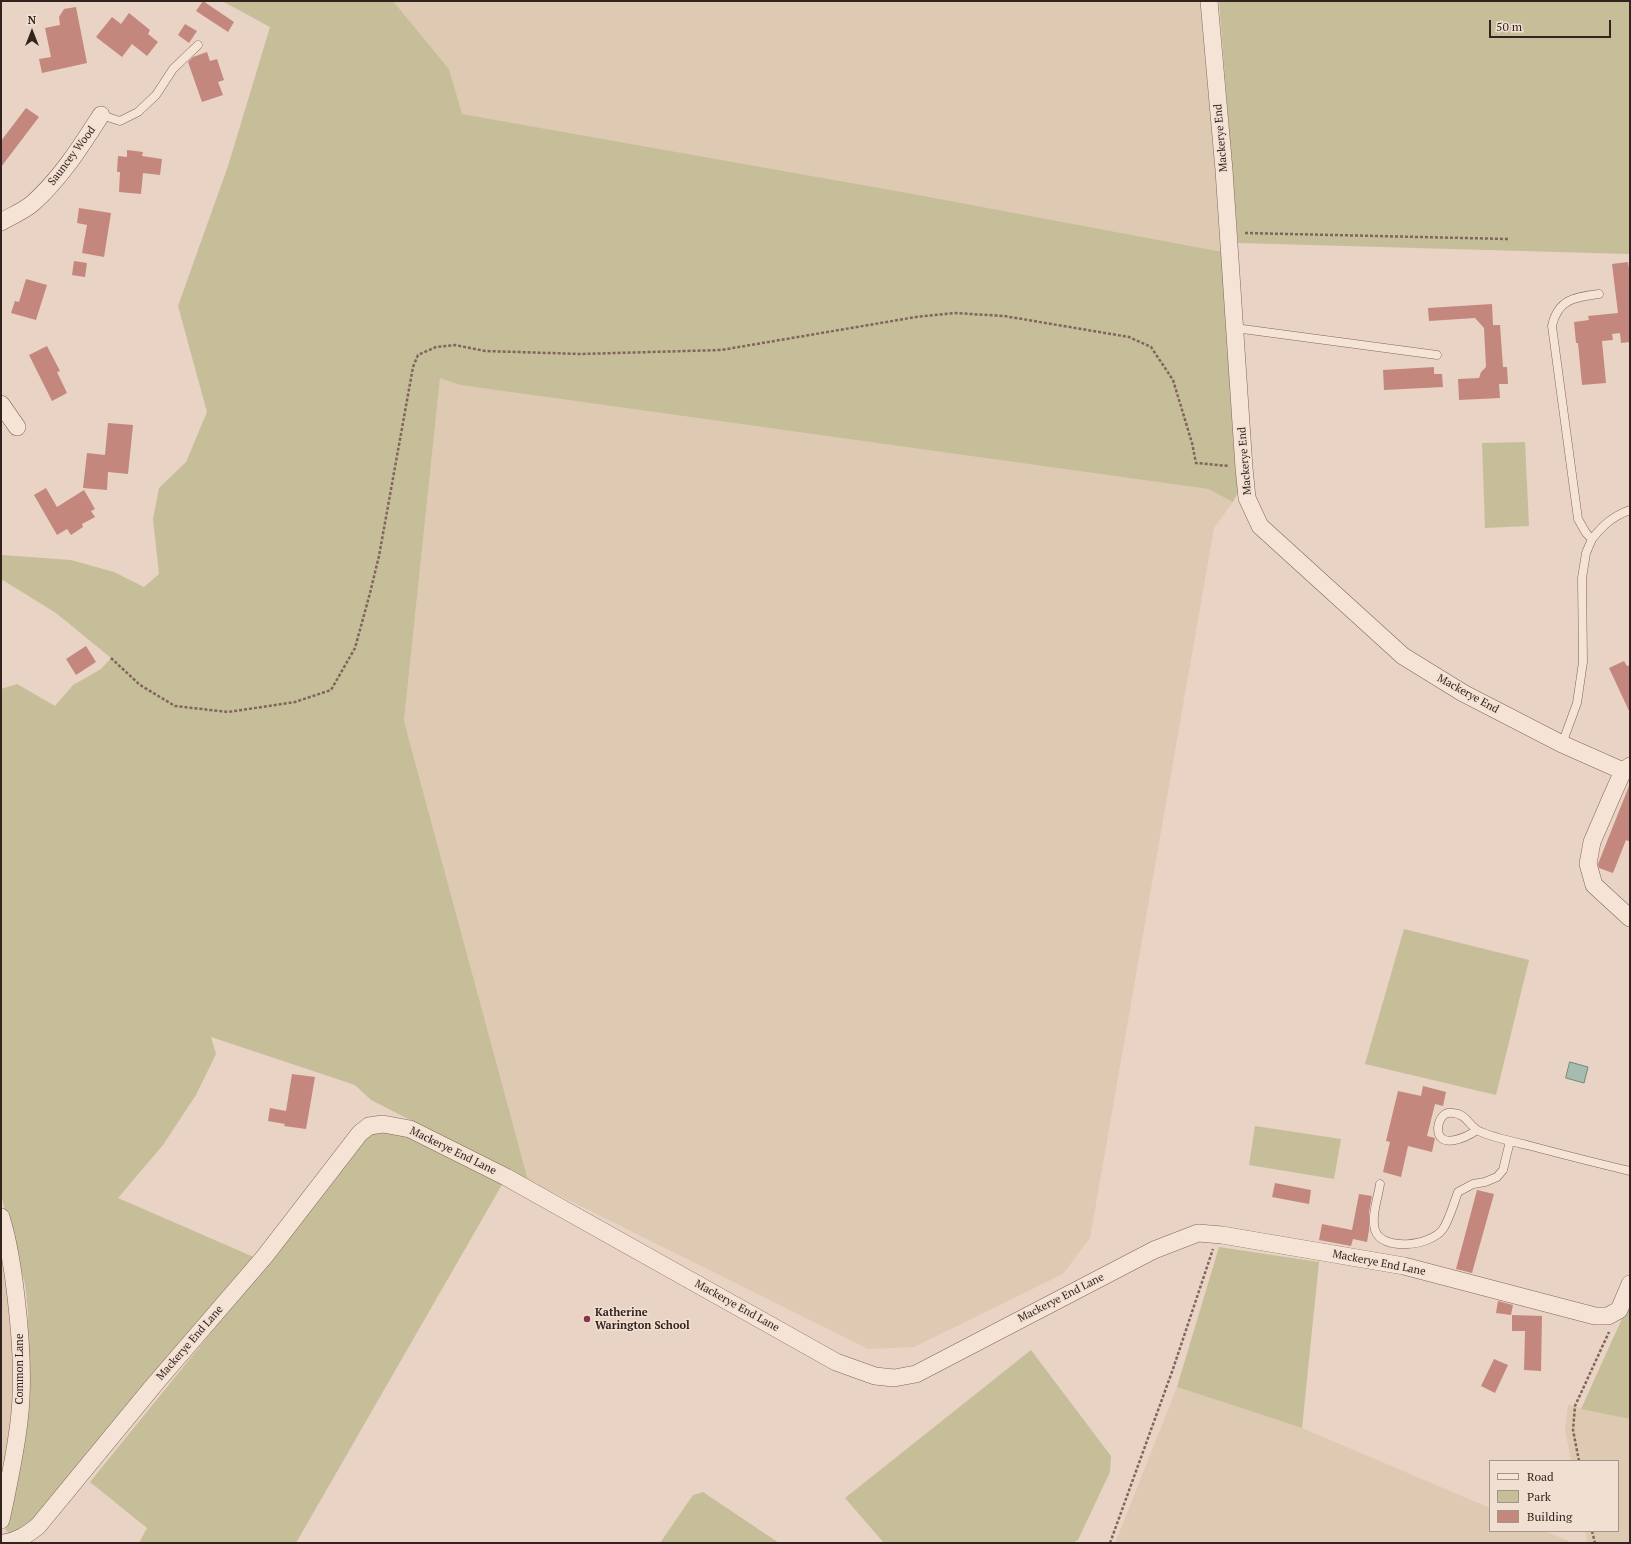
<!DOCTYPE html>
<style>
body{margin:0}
#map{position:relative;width:1631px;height:1544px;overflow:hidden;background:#e9d3c4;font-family:"PT Serif",serif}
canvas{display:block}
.frame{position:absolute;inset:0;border:2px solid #33231f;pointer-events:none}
.legend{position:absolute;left:1489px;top:1460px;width:130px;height:72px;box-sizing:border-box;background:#f1e0d2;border:1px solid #a5948a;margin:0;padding:5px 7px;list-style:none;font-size:12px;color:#33231f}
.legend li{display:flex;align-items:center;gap:8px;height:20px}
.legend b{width:20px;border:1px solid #a5948a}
.north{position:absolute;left:12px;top:12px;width:40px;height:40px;-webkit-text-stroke:3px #f1e0d2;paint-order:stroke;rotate:0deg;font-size:11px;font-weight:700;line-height:16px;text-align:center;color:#33231f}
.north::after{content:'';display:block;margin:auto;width:14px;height:18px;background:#33231f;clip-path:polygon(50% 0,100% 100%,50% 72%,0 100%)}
.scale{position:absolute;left:1489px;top:20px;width:122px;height:18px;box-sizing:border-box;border:2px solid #33231f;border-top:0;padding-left:5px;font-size:12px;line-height:14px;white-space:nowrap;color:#33231f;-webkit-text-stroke:3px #f1e0d2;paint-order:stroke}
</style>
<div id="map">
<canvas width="1631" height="1544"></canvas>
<div class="frame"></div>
<ul class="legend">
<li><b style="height:5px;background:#f5e3d6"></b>Road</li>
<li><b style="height:11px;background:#c6be99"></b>Park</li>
<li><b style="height:11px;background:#c3877d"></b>Building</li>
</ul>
<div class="north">N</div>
<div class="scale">50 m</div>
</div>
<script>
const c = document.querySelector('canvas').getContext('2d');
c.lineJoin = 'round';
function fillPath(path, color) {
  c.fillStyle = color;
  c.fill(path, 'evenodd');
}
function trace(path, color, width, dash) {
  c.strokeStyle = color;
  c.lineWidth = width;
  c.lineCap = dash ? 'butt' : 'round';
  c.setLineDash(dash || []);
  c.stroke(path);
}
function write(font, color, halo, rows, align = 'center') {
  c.font = font + ' "PT Serif",serif';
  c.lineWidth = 3;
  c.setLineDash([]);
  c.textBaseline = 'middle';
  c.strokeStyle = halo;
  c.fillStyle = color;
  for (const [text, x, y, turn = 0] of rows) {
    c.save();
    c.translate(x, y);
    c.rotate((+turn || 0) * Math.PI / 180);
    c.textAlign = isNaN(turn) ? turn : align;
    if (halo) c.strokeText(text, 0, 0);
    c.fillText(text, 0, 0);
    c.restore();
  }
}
fillPath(new Path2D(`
 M393,1H1200L1223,252L908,193L461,114L449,69Z
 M440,377L460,385L1208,489L1233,502L1214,528L1090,1238L1063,1274L914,1347L868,1349L528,1180L404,721Z
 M1,1241L15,1339L14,1417L1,1489Z
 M1177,1387L1302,1428L1490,1508V1531H1545L1573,1543H1115Z
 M1568,1405L1630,1419V1543H1587L1585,1531H1618V1461H1571L1565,1429Z`), '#decab2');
fillPath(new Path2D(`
 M222,1H393L449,69L462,114L908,193L1223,252L1239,490L1233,502L1208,489L460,385L440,378L404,721L528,1180L371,1100L355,1085L211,1037L216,1054L196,1095L163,1145L118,1198L256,1258L32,1524L14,1533L6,1531L4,1524L27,1396L28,1312L25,1284L1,1195V689L17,684L55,706L73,685L101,669L111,658L56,613L1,579L2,555L71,560L114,572L144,587L159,574L153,519L159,488L186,462L207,412L178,306L228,166L270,27Z
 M1219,1H1630V254L1238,243Z
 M1525,442L1529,526L1485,528L1482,443Z
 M1404,929L1529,960L1496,1095L1365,1064Z
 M1255,1126L1341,1139L1334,1179L1249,1165Z
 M380,1130L418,1139L503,1183L296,1543H139L147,1528L90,1482L240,1297L366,1134Z
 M1219,1247L1319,1262L1302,1428L1177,1387Z
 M1630,1301V1419L1581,1409Z
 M1031,1350L1111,1456L1110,1472L1078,1540L1072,1543H884L845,1498Z
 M703,1492L779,1543H660L693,1495Z`), '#c6be99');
const water = new Path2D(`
 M1570,1062L1588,1067L1584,1083L1566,1078Z`);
fillPath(water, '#a5bcaf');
trace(water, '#6d897a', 1);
fillPath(new Path2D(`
 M203,1L234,22L228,32L196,11Z
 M76,7L87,63L42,73L39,59L51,57L45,28L60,25L59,17L64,9Z
 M129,13L150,30L148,34L158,42L147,56L132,44L122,57L96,37L112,17L121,24Z
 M185,24L197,31L189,43L178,35Z
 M207,52L210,61L217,59L224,80L218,82L223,95L202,102L188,62L193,57Z
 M26,108L39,117L1,167V141Z
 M127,150L143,152L142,156L162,159L160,175L143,173L141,194L119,192L120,172H117L118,156L127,157Z
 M79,208L111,213L104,257L82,253L87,225L77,223Z
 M74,261L87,263L85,277L72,275Z
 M1628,262L1630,276V342L1621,343L1620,333L1612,334L1613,340L1602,341L1606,383L1582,385L1578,343H1576L1574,322L1589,320L1588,316L1618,313L1612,264Z
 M26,279L47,285L36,320L11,313L15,301L19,302Z
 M1492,304L1493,325H1500L1503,367H1507L1508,384H1499L1500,398L1459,400L1458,379L1479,378L1481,372L1486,367L1484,328L1475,318L1429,321L1428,308Z
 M47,346L60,371L57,372L67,393L52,401L29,355Z
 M1434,367V374H1442L1443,387L1384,390L1383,370Z
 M108,423L133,425L128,474L108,472L107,490L83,488L87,453L105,455Z
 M46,488L57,507L84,490L95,509L91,511L95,517L82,524L83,527L71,535L67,529L57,535L34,495Z
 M86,646L96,662L76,675L66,659Z
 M1624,661L1627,666L1630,665V713L1609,668Z
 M1629,786L1630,842L1626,840L1613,873L1599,868L1598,864Z
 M292,1074L315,1077L306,1129L284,1126L285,1124L268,1121L270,1108L286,1111Z
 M1423,1086L1446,1092L1443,1106L1435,1104L1427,1136L1435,1138L1432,1152L1408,1146L1401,1177L1383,1172L1390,1142L1386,1141L1398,1091L1421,1096Z
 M1275,1183L1311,1190L1309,1204L1272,1197Z
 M1477,1190L1494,1194L1472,1273L1456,1269Z
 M1359,1194L1372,1196L1369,1212V1230L1367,1242L1353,1239L1351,1246L1319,1240L1322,1224L1352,1230Z
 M1498,1301L1513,1305L1511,1315L1496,1313Z
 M1512,1315L1542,1316L1541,1371L1524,1370L1525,1331H1512Z
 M1494,1359L1508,1365L1495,1393L1481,1386Z`), '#c3877d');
const service = new Path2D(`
 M101,115L120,121L138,112L156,95L173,69L198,45
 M1235,328L1437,355
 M1592,539C1603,525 1613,516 1630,510
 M1562,744L1577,703L1583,662L1582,578L1586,553L1592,539L1586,533L1578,519L1552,326C1558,299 1575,297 1599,294
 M1477,1130C1467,1137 1438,1151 1438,1128C1439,1119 1444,1111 1453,1113C1466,1114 1469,1125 1477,1130C1487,1136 1514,1142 1527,1145C1561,1154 1596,1163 1630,1171
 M1380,1184C1378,1198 1371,1216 1375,1230C1382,1252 1431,1246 1443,1229C1449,1220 1454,1203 1458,1192L1473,1184L1485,1182L1497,1177L1503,1170L1510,1141`);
const minor = new Path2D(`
 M1209,1L1224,170L1244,468L1247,498L1260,526L1403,656L1463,693L1562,744L1623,771
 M1,222C11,216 24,211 33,203C61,178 81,146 101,115
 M1,404L17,427
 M1630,766L1623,771L1611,798L1592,842L1588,864L1594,885L1630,918
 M1,1217C9,1243 13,1270 16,1297C21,1338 24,1381 19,1422C15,1455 8,1488 1,1520
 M4,1543C18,1541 28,1534 38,1526L154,1385L265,1256L360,1133L369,1126L383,1124L410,1129L506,1177L836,1362L875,1376L894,1378L916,1374L1154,1250L1198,1233L1222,1235L1404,1266L1595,1316H1608L1619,1310L1630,1284`);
trace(service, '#81655c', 9);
trace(minor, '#81655c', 18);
trace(new Path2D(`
 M1245,233L1508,239
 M111,658L140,685L175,706L228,712L295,702L331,690L355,648L370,593L379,556L413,367L418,355L436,347L455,345L485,351L581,354L721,350L916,317L955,313L1004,316L1129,337L1151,347L1173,380L1192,443L1196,463L1229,466
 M1579,1461L1573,1430L1575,1406L1609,1332
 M1592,1531L1595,1543
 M1110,1543L1173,1369L1213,1249`), '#81655c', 2.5, [3, 2]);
trace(service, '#f5e3d6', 8);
trace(minor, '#f5e3d6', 17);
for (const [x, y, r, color] of [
 [587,1319,4,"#8a324c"]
]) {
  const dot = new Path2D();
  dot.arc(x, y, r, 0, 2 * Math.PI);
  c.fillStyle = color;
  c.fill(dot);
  trace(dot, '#f1e0d2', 1.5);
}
write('11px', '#33231f', '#f1e0d2', [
 ["Mackerye End",1221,138,-95],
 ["Sauncey Wood",72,156,-53],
 ["Mackerye End",1245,461,-95],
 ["Mackerye End",1468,694,29],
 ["Mackerye End Lane",453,1151,26],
 ["Mackerye End Lane",1379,1263,11],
 ["Mackerye End Lane",1061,1298,-27],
 ["Mackerye End Lane",737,1306,29],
 ["Mackerye End Lane",190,1343,-49],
 ["Common Lane",20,1369,-90]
]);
write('bold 11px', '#33231f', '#f1e0d2', [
 ["Katherine",595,1313],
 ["Warington School",595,1326]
], 'left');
</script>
